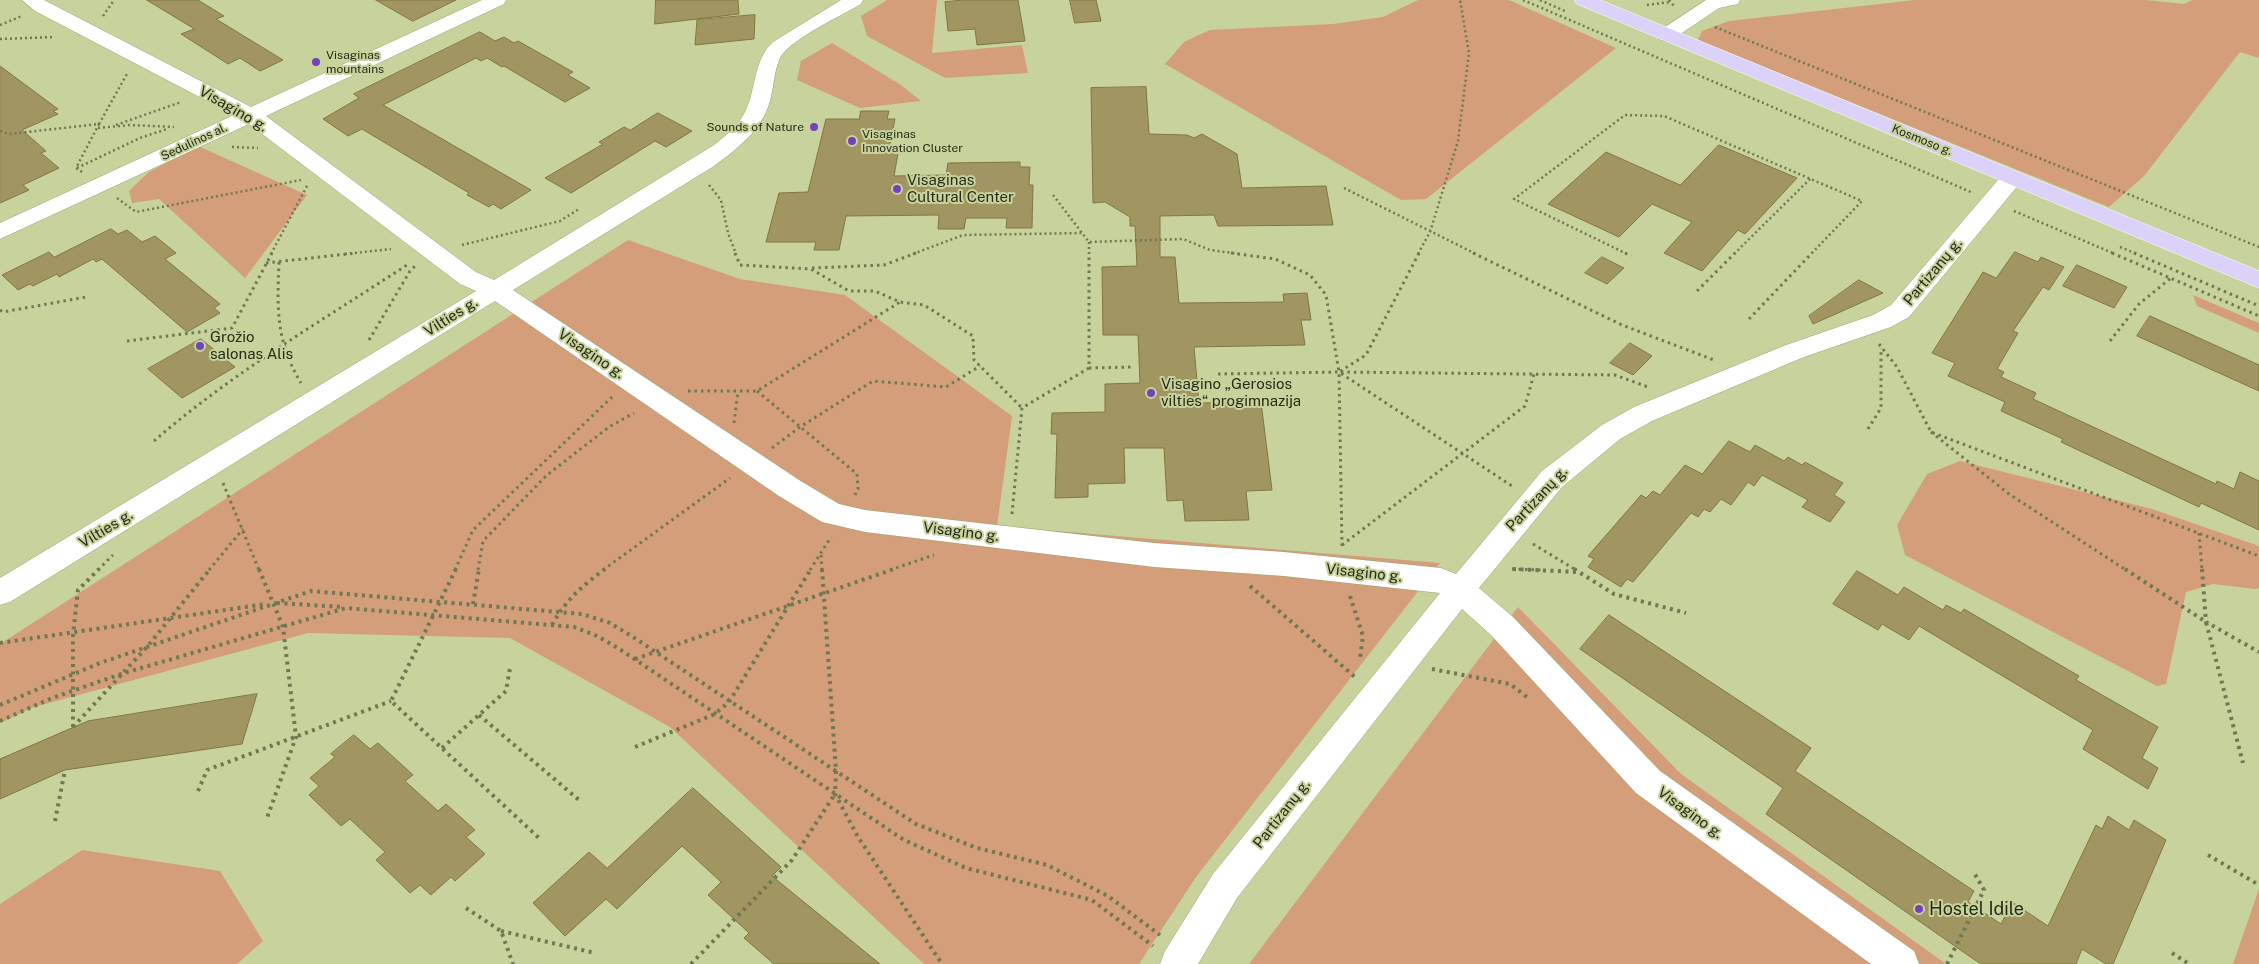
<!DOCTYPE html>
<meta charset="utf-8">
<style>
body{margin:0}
canvas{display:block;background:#c8d29c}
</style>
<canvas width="2259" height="964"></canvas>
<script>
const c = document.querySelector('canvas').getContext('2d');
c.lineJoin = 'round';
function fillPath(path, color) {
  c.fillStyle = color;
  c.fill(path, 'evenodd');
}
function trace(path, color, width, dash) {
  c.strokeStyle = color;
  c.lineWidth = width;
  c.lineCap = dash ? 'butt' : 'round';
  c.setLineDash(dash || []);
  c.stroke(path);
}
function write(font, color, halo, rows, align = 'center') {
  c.font = font + ' "Public Sans",sans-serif';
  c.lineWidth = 4;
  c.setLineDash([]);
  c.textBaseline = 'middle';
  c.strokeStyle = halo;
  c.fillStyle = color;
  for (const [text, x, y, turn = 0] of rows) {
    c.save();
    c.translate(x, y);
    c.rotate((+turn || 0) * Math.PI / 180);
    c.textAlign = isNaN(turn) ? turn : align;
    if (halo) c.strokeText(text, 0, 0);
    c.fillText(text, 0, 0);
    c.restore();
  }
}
fillPath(new Path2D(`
 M887,0H937L932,53L1022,45L1028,73L945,78L867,36L861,16Z
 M1418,0H1509L1616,48L1426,199L1401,200L1165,64L1184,42L1210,30L1333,24L1383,17Z
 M1915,0H2146L2184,4L2192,0H2259V58L2240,52L2144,176L2109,207L1698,40L1702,31L1729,21Z
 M832,43L901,85L921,101L860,108L797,80L801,61Z
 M198,146L307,195L245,278L159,199L132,203L129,191L149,172Z
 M628,240L740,279L845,295L1012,416L997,526L1440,563L1196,877L1139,964H924L670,727L510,638L308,633L34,707L0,723V644Z
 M2193,295L2259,323V333L2197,306Z
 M1960,461L2152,509L2256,545L2259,547V588L2255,589L2213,584L2186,592L2166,684L2157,686L1905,555L1897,525L1927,474Z
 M1518,607L1681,774L1946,964H1249Z
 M82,850L220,871L263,941L237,964H0V904Z
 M2259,889V964H2233Z`), '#d39e79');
const building = new Path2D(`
 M147,0H198L224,16L216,19L283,60L260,71L240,58L228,64L181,34L194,29Z
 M376,0H456L413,21Z
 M656,0H738L739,14L655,24Z
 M965,0H1018L1025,41L977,45L975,29L948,31L945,2Z
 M1070,0H1096L1101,21L1075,23Z
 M755,15L754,39L695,45L697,20Z
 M480,32L495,41L504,37L514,43L518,41L573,72L568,75L590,88L565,102L504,66L502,67L487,58L481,61L476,58L383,105L531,190L501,209L493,204L489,207L467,195L469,193L362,129L348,136L323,119L359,98L354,94Z
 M0,66L58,109L53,111L58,114L22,130L46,151L41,153L59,168L23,185L29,190L0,203Z
 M1146,87L1149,134L1187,135L1194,138L1202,134L1237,154L1242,188L1326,186L1333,225L1218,226L1214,215L1160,216V257H1175L1179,303L1284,302L1283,294L1307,293L1311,320H1301L1305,345L1194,347L1199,403L1261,402L1272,490L1246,491L1249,520L1185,521L1183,500L1167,501L1164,448H1124L1125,483L1088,484V497L1055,498L1057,434H1051L1052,413L1105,412V384L1140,383L1138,335H1103L1102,267L1137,266L1135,226H1130V217L1105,202L1093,203L1091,88Z
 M861,111H889L887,119H895L889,148H899L894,176L946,175L948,163L1020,162V167H1030L1029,185H1033L1032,228H1006L1007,218H966L964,229H938L939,215L846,216L839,250H814L816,242H766L779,193L808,192L826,119H859Z
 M658,113L692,131L666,147L655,141L571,193L545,178L603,144L599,142L624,127L630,130Z
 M1719,145L1797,178L1745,234L1738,230L1702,271L1664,253L1692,222L1652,204L1619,237L1548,204L1606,152L1680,185Z
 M111,229L118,234L127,230L142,242L155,236L176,253L165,259L220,304L214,308L220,313L187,332L102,259L96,262L93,259L59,277L57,274L33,286L30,284L18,290L2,275L49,252L54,257Z
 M2015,252L2038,262L2041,257L2064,267L2049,290L2043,287L2013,331L2018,333L1997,369L2004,372L2001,377L2036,393L2033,399L2216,484L2217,481L2234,489L2240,472L2259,481V530L2201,503L2199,507L2061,442L2063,439L2001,411L2005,402L1948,376L1955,363L1932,353L1983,272L1996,278Z
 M1602,257L1624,268L1607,284L1585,273Z
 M2077,265L2127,287L2114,308L2063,286Z
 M1859,280L1883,293L1813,324L1809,316Z
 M2150,316L2259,365V391L2137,336Z
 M201,339L235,367L182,398L148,369Z
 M1630,343L1652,356L1633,375L1610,363Z
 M1729,441L1750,452L1755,445L1784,461L1788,457L1802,465L1805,462L1843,483L1834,495L1845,502L1830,522L1802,507L1808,500L1762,475L1754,486L1748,482L1731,505L1721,499L1710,512L1704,509L1698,517L1691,513L1633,582L1627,579L1621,587L1588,567L1594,559L1588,556L1641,495L1646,498L1653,491L1660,495L1685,465L1702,474Z
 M1857,571L1898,595L1904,587L1943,610L1946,605L1961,613L1964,609L2079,676L2076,680L2158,727L2142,758L2158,768L2148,789L2083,749L2093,730L1919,626L1909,640L1882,624L1878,630L1833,604Z
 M1609,615L1811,748L1795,771L1974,891L1968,902L2001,924L2012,902L2048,926L2096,825L2102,829L2108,816L2129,830L2134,820L2166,840L2113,964H2106L2082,949L2076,964H1981L1969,956L1766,814L1783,788L1580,649Z
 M257,694L242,744L65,770L0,799V759L88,721Z
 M354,735L370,749L378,743L413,775L405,781L438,811L446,804L475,830L466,837L485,854L455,881L451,877L431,895L420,885L410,893L376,860L385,852L350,819L341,826L309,795L319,786L310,778L335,757L331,754Z
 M693,788L781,867L772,876L880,964H774L744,938L749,933L708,895L721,882L682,846L617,909L606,899L565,936L533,903L589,852L607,868Z`);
fillPath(building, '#a19561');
trace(building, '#827643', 1);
const minor = new Path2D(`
 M22,0H44L251,107L482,0H506L504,4L266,116L476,272L494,280L714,145C726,136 737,126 744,114C757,90 752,62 773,42L841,0H863L861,4C842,15 792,39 781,56C774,69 774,86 770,101C762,130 737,149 714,166L513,290L799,480L839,504L865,510L1154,543L1284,552L1441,568L1456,574L1542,471L1602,425L1634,407L1786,345L1873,315L1891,305L2004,173L2012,171L2020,173L2023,178L2020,183L1909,317L1891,327L1804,357L1652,421L1620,439L1562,487L1479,588L1513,617L1660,771L1914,951L1919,964H1871L1636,793L1491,635L1462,609L1237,898L1198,964H1160L1165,951L1213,874L1440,593L1284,576L1154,567L865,532L822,522L779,496L495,301L10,602L0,605V578L476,291L460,284L249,124L0,239V223L234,115L35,11Z
 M1706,0H1740L1738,4L1719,8L1673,39L1666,41L1659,39L1656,35L1659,31Z`);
const major = new Path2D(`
 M1575,0H1600L2259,271V288L1577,4Z`);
trace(minor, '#9aa36f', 1);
trace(major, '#fff', 1);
trace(new Path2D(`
 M1523,0L1971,192
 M1540,0L1565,11
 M1669,0L1674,6
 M1647,5L1670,2
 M103,16L114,0
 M0,25L22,16
 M1715,27L2259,247
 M0,39L54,37
 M116,125L181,102
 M98,128L130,125L174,127
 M0,131L9,134L99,124L128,72
 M232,147L258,148
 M77,168L140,138L167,129
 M82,172L76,168L99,124
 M709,185L721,200L728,233L736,254
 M1344,188L1476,254
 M1053,195L1089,242L1183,239L1210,250L1240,254
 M117,198L136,212L301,180
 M2014,211L2115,254
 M1089,242V254
 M462,245L560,221L579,209
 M2120,247L2137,254
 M271,254L308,184
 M345,254L391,249
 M913,254L963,235L1082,233
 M1418,254L1430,232L1458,141L1469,53L1460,0
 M1627,254L1514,199L1625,115L1664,116L1862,201L1811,254
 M1734,254L1810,179`), '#707753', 2.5, [2, 3]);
trace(new Path2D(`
 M735,253L740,265L811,269L849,291H875L900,302L924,305L973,336L974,360L1022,408
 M1231,253L1275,259L1310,275L1326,295L1339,372L1615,375L1648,387
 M1419,253L1366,355L1339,372L1512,486
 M1473,253L1622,325L1714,360
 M1625,253L1631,256
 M2112,253L2259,316
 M2134,253L2259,306
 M279,262C277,309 276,342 301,383
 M266,263L356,253
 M812,268L884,265L916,253
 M1697,291L1735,253
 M0,310L3,312L86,297
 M1749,319L1812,253
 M369,340L410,271L416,265
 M127,341L232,328L272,253
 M2110,341L2139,304L2171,278
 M1879,344L1897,367L1931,432L2259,556
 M1089,368L1131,367
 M1218,374L1339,372L1342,546
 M688,391H757L900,302
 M757,391L857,474L858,489L855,495
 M734,423L738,391
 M1868,429L1881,408V348
 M1931,432L2009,494L2126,570
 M154,441C232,373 323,320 410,263
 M772,448L800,427L873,381L946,387L980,366
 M223,483L259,570
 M1012,514L1022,408L1089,368V253
 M2199,533L2202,570
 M1533,544L1576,570
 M1342,545L1525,406L1534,374
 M821,555L822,570
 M1512,569L1541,570
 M98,570L113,555
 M209,570L243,529
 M455,570L473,530L612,397
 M478,570L483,541L547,475L609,427L634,413
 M603,570L730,478
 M810,570L831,537
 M890,570L934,555`), '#707753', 3, [2.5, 4]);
trace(new Path2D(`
 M259,569L283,627L296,737L267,818
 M456,569L391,701L539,838
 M822,569L836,771L835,794L858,837L942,964
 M1513,569L1578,572
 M1574,569L1614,594L1686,613
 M2125,569L2206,622L2243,763
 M2202,569L2206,622L2259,652
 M1250,586L1355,677
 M1350,596L1363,636L1360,658
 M277,603L343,607
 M473,604L479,569
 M552,625C565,601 583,585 605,569
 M0,643L266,604
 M635,659L894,569
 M1432,669L1510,684L1527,697
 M0,705L100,663L311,591L582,614L610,623L633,637L916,824L977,848L1047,865L1108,896L1160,935
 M479,715L579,800
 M0,721L52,698L124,673L346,608L574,627L597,636L618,648L904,840L966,868L1092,900L1153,946
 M73,727L147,647L210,569
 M73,727V635L78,590L99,569
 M635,747L715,714L729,702L811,569
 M442,748L506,691L510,668
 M198,791L207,770L391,701
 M55,821L65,770
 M2208,855L2259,885
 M466,908L501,931L513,964
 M501,931L595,953
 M2172,953L2189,964
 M691,964L792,860L835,794
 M1947,964L1984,890L1973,871`), '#707753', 4, [3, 4.5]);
fillPath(minor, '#fff');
fillPath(major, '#dcd1f9');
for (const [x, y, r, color] of [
 [316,62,5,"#7144bc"],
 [814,127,5,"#7144bc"],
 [852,141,5,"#7144bc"],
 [897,189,5,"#7144bc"],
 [200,346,5,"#7144bc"],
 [1151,393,5,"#7144bc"],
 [1919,909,5,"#7144bc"]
]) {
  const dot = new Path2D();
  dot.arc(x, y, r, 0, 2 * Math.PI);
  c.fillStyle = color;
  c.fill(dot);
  trace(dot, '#c8d29c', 2);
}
write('12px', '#272b16', '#c8d29c', [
 ["Visaginas",326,55],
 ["mountains",326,69],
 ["Sounds of Nature",804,127,"right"],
 ["Visaginas",862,134],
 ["Innovation Cluster",862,148]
], 'left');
write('12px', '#272b16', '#c8d29c', [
 ["Kosmoso g.",1922,140,22],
 ["Sedulinos al.",194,142,-25]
]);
write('15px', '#272b16', '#c8d29c', [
 ["Visagino g.",233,109,30],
 ["Partizanų g.",1933,272,-50],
 ["Vilties g.",451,317,-32],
 ["Visagino g.",591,354,34],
 ["Partizanų g.",1537,499,-47],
 ["Vilties g.",106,529,-31],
 ["Visagino g.",961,532,7],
 ["Visagino g.",1364,573,6],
 ["Visagino g.",1690,813,36],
 ["Partizanų g.",1282,814,-52]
]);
write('15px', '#272b16', '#c8d29c', [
 ["Visaginas",907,180],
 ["Cultural Center",907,197],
 ["Grožio",210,337],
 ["salonas Alis",210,354],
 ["Visagino „Gerosios",1161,384],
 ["vilties“ progimnazija",1161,401]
], 'left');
write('18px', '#272b16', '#c8d29c', [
 ["Hostel Idile",1929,909]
], 'left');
</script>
